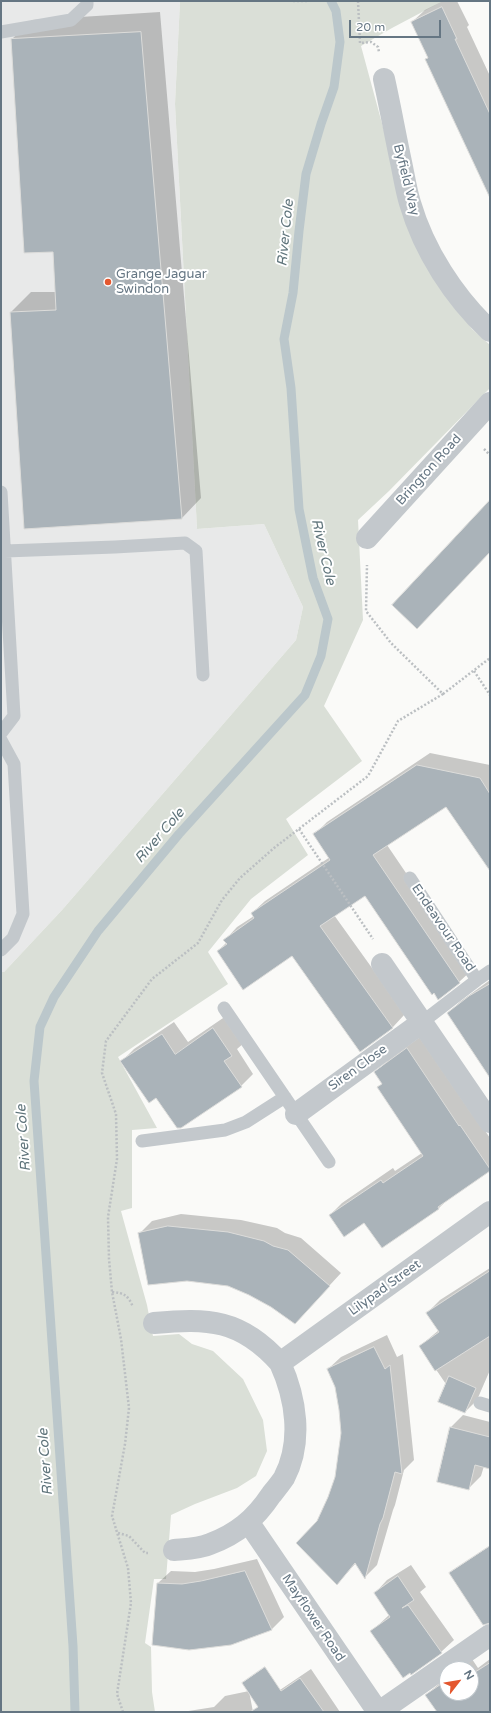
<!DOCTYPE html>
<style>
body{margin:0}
#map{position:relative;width:491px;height:1713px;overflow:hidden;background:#fafaf8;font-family:"Varela Round",sans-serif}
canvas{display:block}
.frame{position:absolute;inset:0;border:2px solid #657683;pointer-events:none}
.north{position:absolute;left:439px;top:1661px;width:40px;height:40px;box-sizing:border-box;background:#fff;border:1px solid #c1c8cd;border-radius:50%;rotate:59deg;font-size:11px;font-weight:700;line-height:16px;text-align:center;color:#657683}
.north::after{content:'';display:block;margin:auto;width:14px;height:18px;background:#e4572e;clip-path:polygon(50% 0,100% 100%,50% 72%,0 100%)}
.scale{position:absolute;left:349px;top:20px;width:92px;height:18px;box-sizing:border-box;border:2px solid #657683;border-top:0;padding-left:5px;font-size:12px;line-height:14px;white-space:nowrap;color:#657683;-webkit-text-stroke:3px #fff;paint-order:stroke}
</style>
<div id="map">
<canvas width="491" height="1713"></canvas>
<div class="frame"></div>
<div class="north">N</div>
<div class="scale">20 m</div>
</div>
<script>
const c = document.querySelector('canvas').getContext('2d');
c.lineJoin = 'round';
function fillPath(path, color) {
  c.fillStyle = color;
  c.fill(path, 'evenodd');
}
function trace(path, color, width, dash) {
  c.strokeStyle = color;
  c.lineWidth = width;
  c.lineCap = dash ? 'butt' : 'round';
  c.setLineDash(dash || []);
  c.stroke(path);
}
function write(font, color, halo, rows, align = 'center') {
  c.font = font + ' "Varela Round",sans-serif';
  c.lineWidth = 4;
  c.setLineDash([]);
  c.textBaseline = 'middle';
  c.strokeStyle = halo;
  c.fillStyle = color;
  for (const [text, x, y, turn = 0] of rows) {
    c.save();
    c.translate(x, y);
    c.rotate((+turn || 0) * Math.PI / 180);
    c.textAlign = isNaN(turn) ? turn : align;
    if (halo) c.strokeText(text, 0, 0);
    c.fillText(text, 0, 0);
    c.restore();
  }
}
fillPath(new Path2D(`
 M1,1H180L175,104L197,529L264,524L303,607L296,640L62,910L4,972H1Z`), '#e8e9e9');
fillPath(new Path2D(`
 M180,1H443L392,28L361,46L390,153L435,279L472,329L490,345V388L389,491L358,520L363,620L324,706L362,761L286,819L308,855L251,899L208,952L228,984L118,1057L157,1128L132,1130V1208L121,1211L147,1305L153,1336L179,1334L192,1344L213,1351L243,1379L263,1420L267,1451L256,1476L237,1488L195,1504L171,1515L166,1579H154L145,1643L151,1647L152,1692L155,1712H1V972H4L62,910L296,640L303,607L264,524L197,529L175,104Z`), '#dadfd7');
fillPath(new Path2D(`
 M443,1H457L469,25L467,27L490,76V196L427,59L429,57L412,22L425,10Z
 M160,12L201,498L182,518L11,312L31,292H56L54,251L12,39L32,20Z
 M490,502V552L430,615Z
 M430,753L490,765V870L446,806L387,845L472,970L459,982L365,894L334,915L405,1014L393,1027L360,1051L292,955L218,951L227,942L225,940L237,927L254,916L252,913L265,901L330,857L315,834L327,822Z
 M490,980V1054L448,1013L461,1001Z
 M226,1016L244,1043L237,1049L253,1074L241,1086L157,1097L122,1061L134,1049L174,1022L188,1042Z
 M420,1037L490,1138V1170L448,1199L439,1208L382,1247L365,1222L330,1215L342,1203L393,1168L395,1171L422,1153L379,1087L383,1083L376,1073L388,1060Z
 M181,1214L241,1220L277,1228L285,1233L301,1238L341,1273L295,1323L272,1306L139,1234L152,1221Z
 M490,1268V1370L477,1400L465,1412L420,1346L439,1330L427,1313L440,1300Z
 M387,1335L397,1357L403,1354L414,1460L404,1470L395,1505L393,1510L377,1565L365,1577L356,1563L337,1584L318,1521L329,1498L336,1478L342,1433L340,1410L336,1387L328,1369L341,1357Z
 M463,1415L490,1422V1468L484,1466L481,1476L469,1488L438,1481L451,1427Z
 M257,1559L284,1617L272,1629L228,1644H153L158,1583L171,1571L195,1572L214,1569Z
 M411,1565L426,1587L420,1592L454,1640L441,1652L372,1631L389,1615L375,1593L387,1580Z
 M472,1659L478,1668L490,1659V1712H438L426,1695L447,1677V1693H471V1669H458Z
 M311,1669L340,1712H274L277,1692Z
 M249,1691L253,1712H182L214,1707L225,1696Z`), '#0003');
trace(new Path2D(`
 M75,1712L73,1646L34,1081L40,1027L54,997L98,931L179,834L305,695L321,656L328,619L313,578L299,509L291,388L284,339L293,293L299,231L306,174L321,124L334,87L340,42L336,11L331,1`), '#bbc7cb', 9);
const building = new Path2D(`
 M442,7L457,39H455L490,114V198L425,59L428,58L411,22Z
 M141,32L182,519L24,529L10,312L56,310L53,252L24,253L11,39Z
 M490,500V552L417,629L392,605Z
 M417,765L480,778L490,794V871L446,807L373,855L460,983L438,1000L434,993L432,995L365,896L320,926L393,1028L360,1052L292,956L243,990L217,951L227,944L223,940L254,918L251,913L330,860L313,834Z
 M490,984V1078L447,1013L469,996Z
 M213,1028L232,1056L224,1061L242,1087L181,1128H177L156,1098L149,1103L120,1061L162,1034L175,1054Z
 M407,1048L459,1126L460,1125L490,1169V1171L438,1207L439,1209L382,1248L364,1223L344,1237L329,1215L381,1180L383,1183L423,1156L377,1087L382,1084L374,1072Z
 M168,1226L228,1232L264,1241L273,1246L288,1250L330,1286L295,1324L271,1307L249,1295L228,1286L187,1281L148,1285L138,1233Z
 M490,1271V1336L435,1371L419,1346L439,1332L426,1313Z
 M374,1347L385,1369L390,1365L402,1474L395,1472L383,1518L380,1524L365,1579L355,1563L337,1585L296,1543L317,1521L328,1497L335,1477L341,1433L339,1410L335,1387L327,1369Z
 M449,1376L476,1388L465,1413L438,1402Z
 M450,1427L490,1437V1469L475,1465L469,1490L437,1482Z
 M490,1546V1623L483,1625L449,1573Z
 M245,1571L272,1630L231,1645L189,1650L152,1645L157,1583L182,1584L201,1581Z
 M398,1576L414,1600L402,1608L408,1605L442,1653L411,1675L410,1673L403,1678L370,1631L390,1617L374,1593Z
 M490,1663V1712H437L425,1695L447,1680V1693H471V1675Z
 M265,1667L281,1691L300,1678L324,1712H250L258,1707L242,1683Z`);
fillPath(building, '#aab3b9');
trace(building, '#dcdcda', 1);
trace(new Path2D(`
 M293,1H309
 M358,1L360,43L371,42L378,47L379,52
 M484,449L490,455
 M474,671L490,695
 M443,694L490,658
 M299,829L373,939
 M112,1292C124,1293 128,1295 133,1307
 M118,1533L129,1536L145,1553H148
 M123,1712L117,1694L131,1603L128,1568L112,1516L125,1444L129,1408L121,1339L112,1292L109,1259L108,1217L117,1159L116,1114L102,1073L106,1041L152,979L198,943L222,900L240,878L274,848L368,776L398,721L443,694L391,643L366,611L367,565`), '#bbbfc2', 2.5, [2, 2]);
trace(new Path2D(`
 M1,32L71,20L87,5V1
 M1,492L14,716L1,733
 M5,551L115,547L185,543L196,551L203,675
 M1,740L14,764L23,914L13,938L1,950
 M410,878L477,980L421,1023
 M477,980L490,971
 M224,1008L329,1162
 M142,1141L225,1130L246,1122L285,1097
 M480,1403L490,1406`), '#c3c8cc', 13);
trace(new Path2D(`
 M384,79C390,106 395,134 401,162C404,176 406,190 410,203C424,251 454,297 490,331
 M367,538L490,403
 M382,964L490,1122
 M296,1114L421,1023
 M154,1323C208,1318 241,1319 280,1363
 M249,1523L378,1712
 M174,1550C186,1549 199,1549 210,1544C237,1534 255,1519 271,1495C275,1490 280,1484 284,1478C303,1442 296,1398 280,1363L490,1212
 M379,1712L490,1635`), '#c3c8cc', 22);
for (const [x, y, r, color] of [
 [108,282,4,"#e4572e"]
]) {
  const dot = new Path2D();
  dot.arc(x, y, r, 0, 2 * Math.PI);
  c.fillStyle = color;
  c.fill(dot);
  trace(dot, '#fff', 1.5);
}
write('13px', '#657683', '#fff', [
 ["Byfield Way",406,180,76],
 ["Brington Road",429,470,-48],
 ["Endeavour Road",443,928,56],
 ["Siren Close",358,1068,-36],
 ["Lilypad Street",385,1288,-36],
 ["Mayflower Road",313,1618,56]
]);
write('13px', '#657683', '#fff', [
 ["Grange Jaguar",116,275],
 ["Swindon",116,290]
], 'left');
write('italic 14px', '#60757c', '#fff', [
 ["River Cole",286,233,-84],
 ["River Cole",323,552,77],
 ["River Cole",160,836,-49],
 ["River Cole",24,1138,-94],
 ["River Cole",46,1462,-94]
]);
</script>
